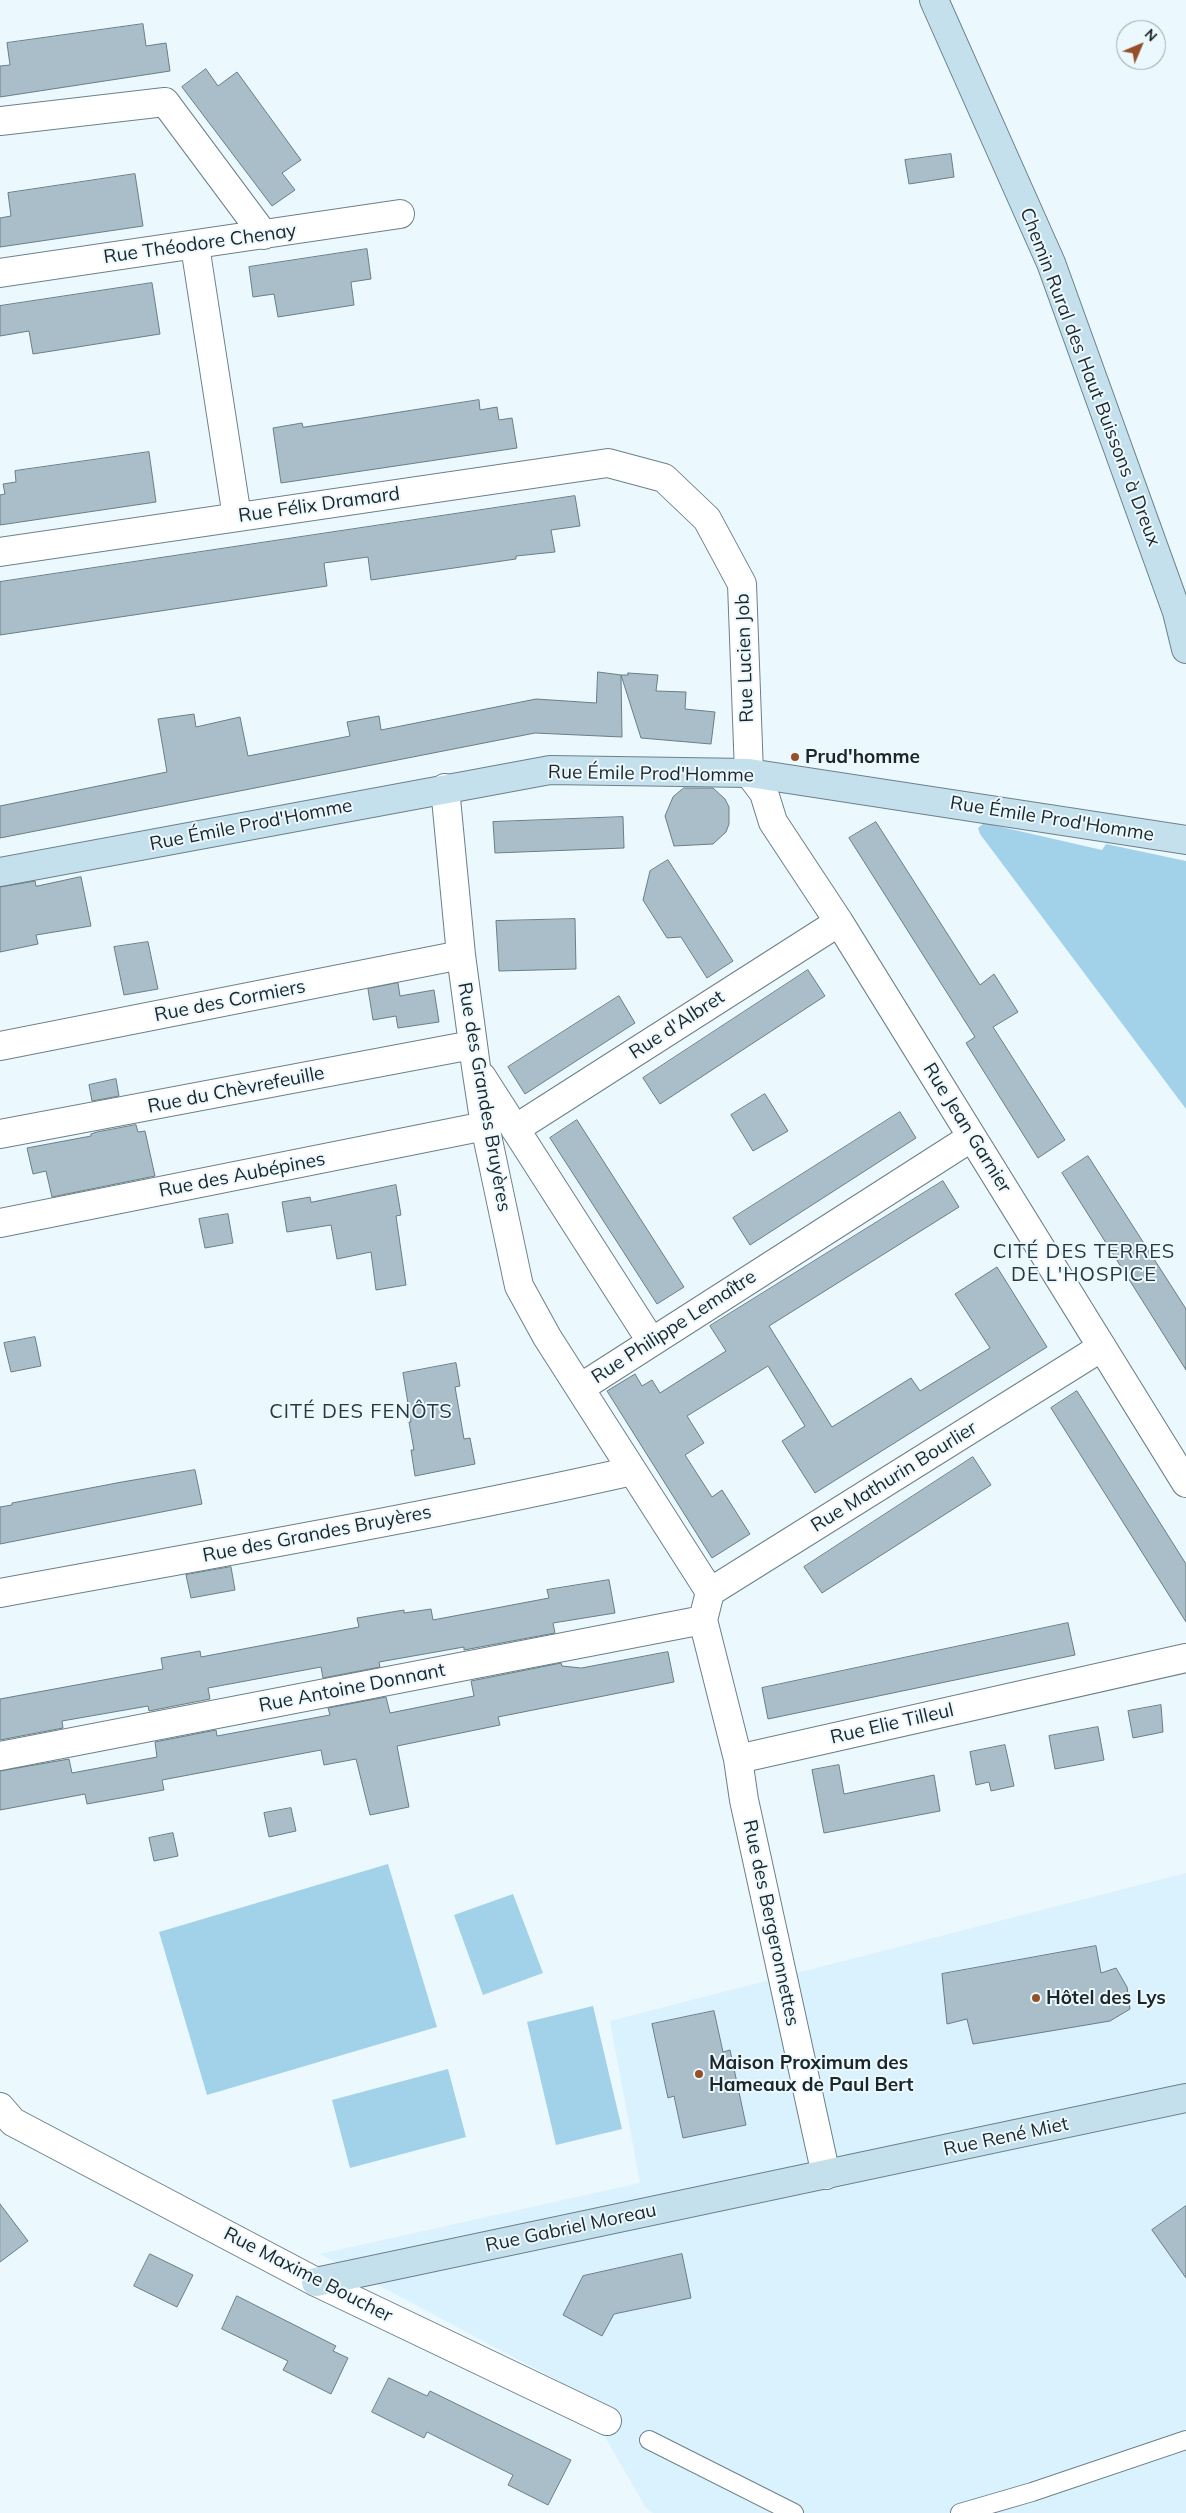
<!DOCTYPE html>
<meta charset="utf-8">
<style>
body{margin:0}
#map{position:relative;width:1186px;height:2513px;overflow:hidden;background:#ebf8fe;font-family:Mulish,sans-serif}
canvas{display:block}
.north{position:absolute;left:1116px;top:20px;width:50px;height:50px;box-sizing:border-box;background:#ebf8fe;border:1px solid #98a4a8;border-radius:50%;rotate:45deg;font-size:14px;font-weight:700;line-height:20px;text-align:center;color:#1c2528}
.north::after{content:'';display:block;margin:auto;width:18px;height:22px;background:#965027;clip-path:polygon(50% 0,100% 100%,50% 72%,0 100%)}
</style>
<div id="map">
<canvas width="1186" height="2513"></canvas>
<div class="north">N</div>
</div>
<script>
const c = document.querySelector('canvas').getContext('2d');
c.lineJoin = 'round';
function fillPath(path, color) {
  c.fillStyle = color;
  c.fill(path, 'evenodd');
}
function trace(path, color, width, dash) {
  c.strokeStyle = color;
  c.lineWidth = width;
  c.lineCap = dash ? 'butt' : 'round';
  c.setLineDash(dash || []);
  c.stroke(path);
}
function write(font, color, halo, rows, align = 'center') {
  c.font = font + ' Mulish,sans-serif';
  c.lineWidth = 4;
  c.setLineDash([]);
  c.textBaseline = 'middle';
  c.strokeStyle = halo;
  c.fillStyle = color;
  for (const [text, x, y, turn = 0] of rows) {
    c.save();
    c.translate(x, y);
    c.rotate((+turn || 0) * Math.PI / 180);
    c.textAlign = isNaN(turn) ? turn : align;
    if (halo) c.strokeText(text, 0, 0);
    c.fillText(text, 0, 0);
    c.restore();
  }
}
fillPath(new Path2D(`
 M1186,1873V2513H653L646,2508L579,2392L320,2254L640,2183L610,2021Z`), '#daf2fe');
fillPath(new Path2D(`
 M984,823L1102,850L1106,844L1186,861V1109L980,834L978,828Z
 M388,1864L437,2027L207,2095L159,1932Z
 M513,1894L543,1973L483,1995L454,1915Z
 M593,2006L622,2129L556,2145L527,2022Z
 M448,2069L466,2137L350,2168L332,2100Z`), '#a2d2e9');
const building = new Path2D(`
 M143,24L146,46L166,43L170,71L0,97V66L10,65L7,43Z
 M206,69L218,86L237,72L301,160L282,173L295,190L272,206L182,87Z
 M951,154L954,177L909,184L905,160Z
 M135,174L143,226L0,247V218L11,216L8,193Z
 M367,249L371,279L351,282L354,305L278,317L274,294L253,297L249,267Z
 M152,283L160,334L33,354L29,331L0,336V306Z
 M479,400L480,410L497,407L499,420L512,418L517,448L281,483L273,428L302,423L303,427Z
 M149,452L156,502L0,525V495L5,494L3,484L16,482L15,471Z
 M575,496L580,526L551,530L555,552L516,556V559L371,580L368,557L324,563L327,586L0,635V582Z
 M598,672L621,675L622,737L535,733L0,838V806L167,772L158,719L194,714L196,727L240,717L248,756L350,736L347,722L379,716L381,730L536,699L596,703Z
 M628,673L658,675L656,691L686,692L685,709L715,712L711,744L641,738L621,675H628Z
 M684,788H713L725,799L729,807V824L726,832L713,844L674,846L665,816L673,797Z
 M623,817L624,848L495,853L493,822Z
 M876,822L980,985L994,974L1018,1012L993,1027L1065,1140L1038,1158L966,1043L975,1037L849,838Z
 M668,860L733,961L707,978L681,937L667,938L643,900L650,871Z
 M81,877L91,926L36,935L38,944L0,952V887L35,881L36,886Z
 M575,919L576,969L499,971L496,921Z
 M148,942L158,989L124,995L114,947Z
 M808,970L825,996L660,1104L643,1078Z
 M398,983L400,996L434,990L439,1022L398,1028L396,1016L373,1020L368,989Z
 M619,996L635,1023L525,1094L508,1067Z
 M116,1079L119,1096L92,1101L89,1085Z
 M765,1094L788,1131L753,1151L731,1115Z
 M900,1112L916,1138L750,1245L733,1218Z
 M577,1120L684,1287L657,1304L550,1138Z
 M136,1125L138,1132L145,1131L155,1176L52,1197L46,1171L33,1174L27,1148L91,1136V1134L97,1132Z
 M1088,1156L1186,1309V1370L1062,1173Z
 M943,1181L959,1207L769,1326L832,1427L911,1378L920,1391L990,1348L955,1294L997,1267L1047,1347L815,1493L782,1441L805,1426L768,1366L687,1416L704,1443L685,1455L712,1497L722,1490L750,1534L712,1558L607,1391L635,1374L642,1386L652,1380L660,1393L726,1351L710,1326Z
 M396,1185L401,1215L396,1216L406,1285L376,1290L371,1252L337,1259L331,1225L287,1232L282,1202L310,1197L311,1202Z
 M228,1214L233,1243L205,1248L199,1219Z
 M35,1337L41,1366L11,1372L4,1343Z
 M456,1363L460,1386L455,1387L464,1439L470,1438L475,1464L415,1476L411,1450H414L409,1422H411L403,1373Z
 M1077,1391L1186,1564V1622L1051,1408Z
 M973,1457L991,1485L822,1593L804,1567Z
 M195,1470L202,1504L0,1544V1507L12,1505V1503L122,1482Z
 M231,1567L235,1590L191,1598L186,1575Z
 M609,1580L615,1613L553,1623L555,1633L464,1650V1647L379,1662L380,1667L323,1678L321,1667L208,1688L210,1699L149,1711L148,1706L62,1721L63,1728L0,1740V1699L163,1669L161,1658L200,1651L201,1657L359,1627L357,1618L404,1610V1613L431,1609L433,1620L549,1598L547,1590Z
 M1068,1623L1075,1655L768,1719L762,1688Z
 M668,1652L674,1682L498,1717L500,1725L397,1746L409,1807L370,1815L356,1759L324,1765L321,1750L162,1780L164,1790L87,1804L85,1794L0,1810V1771L69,1759L72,1773L157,1757L155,1742L216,1730L217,1736L330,1715L328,1708L386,1697L390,1713L474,1696L471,1681L561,1663L562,1666L581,1668Z
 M1161,1705L1163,1732L1133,1738L1128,1711Z
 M1098,1727L1104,1760L1055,1769L1049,1736Z
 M1005,1745L1014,1786L991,1791L989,1782L976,1785L970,1752Z
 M839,1765L844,1794L934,1775L940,1811L824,1833L812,1770Z
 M291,1808L296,1831L269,1837L264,1813Z
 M173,1833L178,1856L154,1861L149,1838Z
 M1096,1946L1101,1973L1116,1968L1127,1987L1130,2009L1110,2021L973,2044L967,2019L947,2024L942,1974Z
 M714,2011L723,2052L730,2050L746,2125L683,2138L674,2096L668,2098L652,2024Z
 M0,2204L28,2241L0,2262Z
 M1186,2206V2278L1152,2230Z
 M150,2254L193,2275L177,2307L134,2286Z
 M682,2254L691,2298L614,2314L602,2336L563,2315L583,2276Z
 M237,2296L336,2346L333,2351L348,2358L331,2394L283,2370L288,2361L222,2329Z
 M389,2378L427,2396L430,2391L571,2460L548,2505L508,2485L513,2475L427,2432L424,2438L372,2412Z`);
fillPath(building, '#a9bec9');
trace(building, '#6a7e87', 1);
const lane = new Path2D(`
 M649,2440L794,2513
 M960,2513L1032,2492L1186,2440`);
const street = new Path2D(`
 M0,121L165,102L264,235
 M195,246L237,517
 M0,273L400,214
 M0,552L608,463L664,478L707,519L742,584L749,773L764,793L773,822L839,922L1186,1483
 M445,788L461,955L476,1067L485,1126L519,1286L547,1337L710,1592
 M0,1046L461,955
 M482,1077L651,1341
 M515,1129L839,922
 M0,1134L472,1045
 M0,1223L485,1126
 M580,1388L972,1137
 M0,1593C211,1554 423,1518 632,1471
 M0,1756L703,1620
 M738,1759L1186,1658
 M0,2107L13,2122L316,2282L607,2421
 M826,2175L744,1800L738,1759L703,1620L710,1592L1102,1347`);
const secondary = new Path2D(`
 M934,0L1051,263L1177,612L1186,649
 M0,872L550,770L749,773L1186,840
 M316,2282L1186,2098`);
trace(lane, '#6c8089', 20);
trace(street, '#6c8089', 30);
trace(secondary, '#6c8089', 30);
trace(lane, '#fff', 18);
trace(street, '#fff', 28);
trace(secondary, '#c4e0ec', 28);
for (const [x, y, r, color] of [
 [795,757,5,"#965027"],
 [1036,1998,5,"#965027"],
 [699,2074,5,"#965027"]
]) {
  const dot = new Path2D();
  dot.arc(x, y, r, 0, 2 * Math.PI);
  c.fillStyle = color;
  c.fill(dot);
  trace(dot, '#ebf8fe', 2);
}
write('19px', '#1c2528', '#ebf8fe', [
 ["Rue Théodore Chenay",200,244,-8],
 ["Chemin Rural des Haut Buissons à Dreux",1090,377,69],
 ["Rue Félix Dramard",319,505,-8],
 ["Rue Lucien Job",745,658,-92],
 ["Rue Émile Prod'Homme",651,774,1],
 ["Rue Émile Prod'Homme",1052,819,9],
 ["Rue Émile Prod'Homme",251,825,-11],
 ["Rue des Cormiers",230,1001,-11],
 ["Rue d'Albret",677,1025,-33],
 ["Rue du Chèvrefeuille",236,1090,-11],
 ["Rue des Grandes Bruyères",484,1097,80],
 ["Rue Jean Garnier",967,1128,58],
 ["Rue des Aubépines",242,1175,-11],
 ["Rue Philippe Lemaître",674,1327,-33],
 ["Rue Mathurin Bourlier",894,1477,-32],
 ["Rue des Grandes Bruyères",317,1534,-11],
 ["Rue Antoine Donnant",352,1688,-11],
 ["Rue Elie Tilleul",892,1724,-13],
 ["Rue des Bergeronnettes",771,1923,78],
 ["Rue René Miet",1006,2137,-12],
 ["Rue Gabriel Moreau",571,2228,-12],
 ["Rue Maxime Boucher",308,2275,27]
]);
write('bold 19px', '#1c2528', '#ebf8fe', [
 ["Prud'homme",805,757],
 ["Hôtel des Lys",1046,1998],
 ["Maison Proximum des",709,2063],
 ["Hameaux de Paul Bert",709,2085]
], 'left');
c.letterSpacing = '1px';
write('20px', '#273841', '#ebf8fe', [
 ["CITÉ DES TERRES",1084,1252],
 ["DE L'HOSPICE",1084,1275],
 ["CITÉ DES FENÔTS",361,1412]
]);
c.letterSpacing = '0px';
</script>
